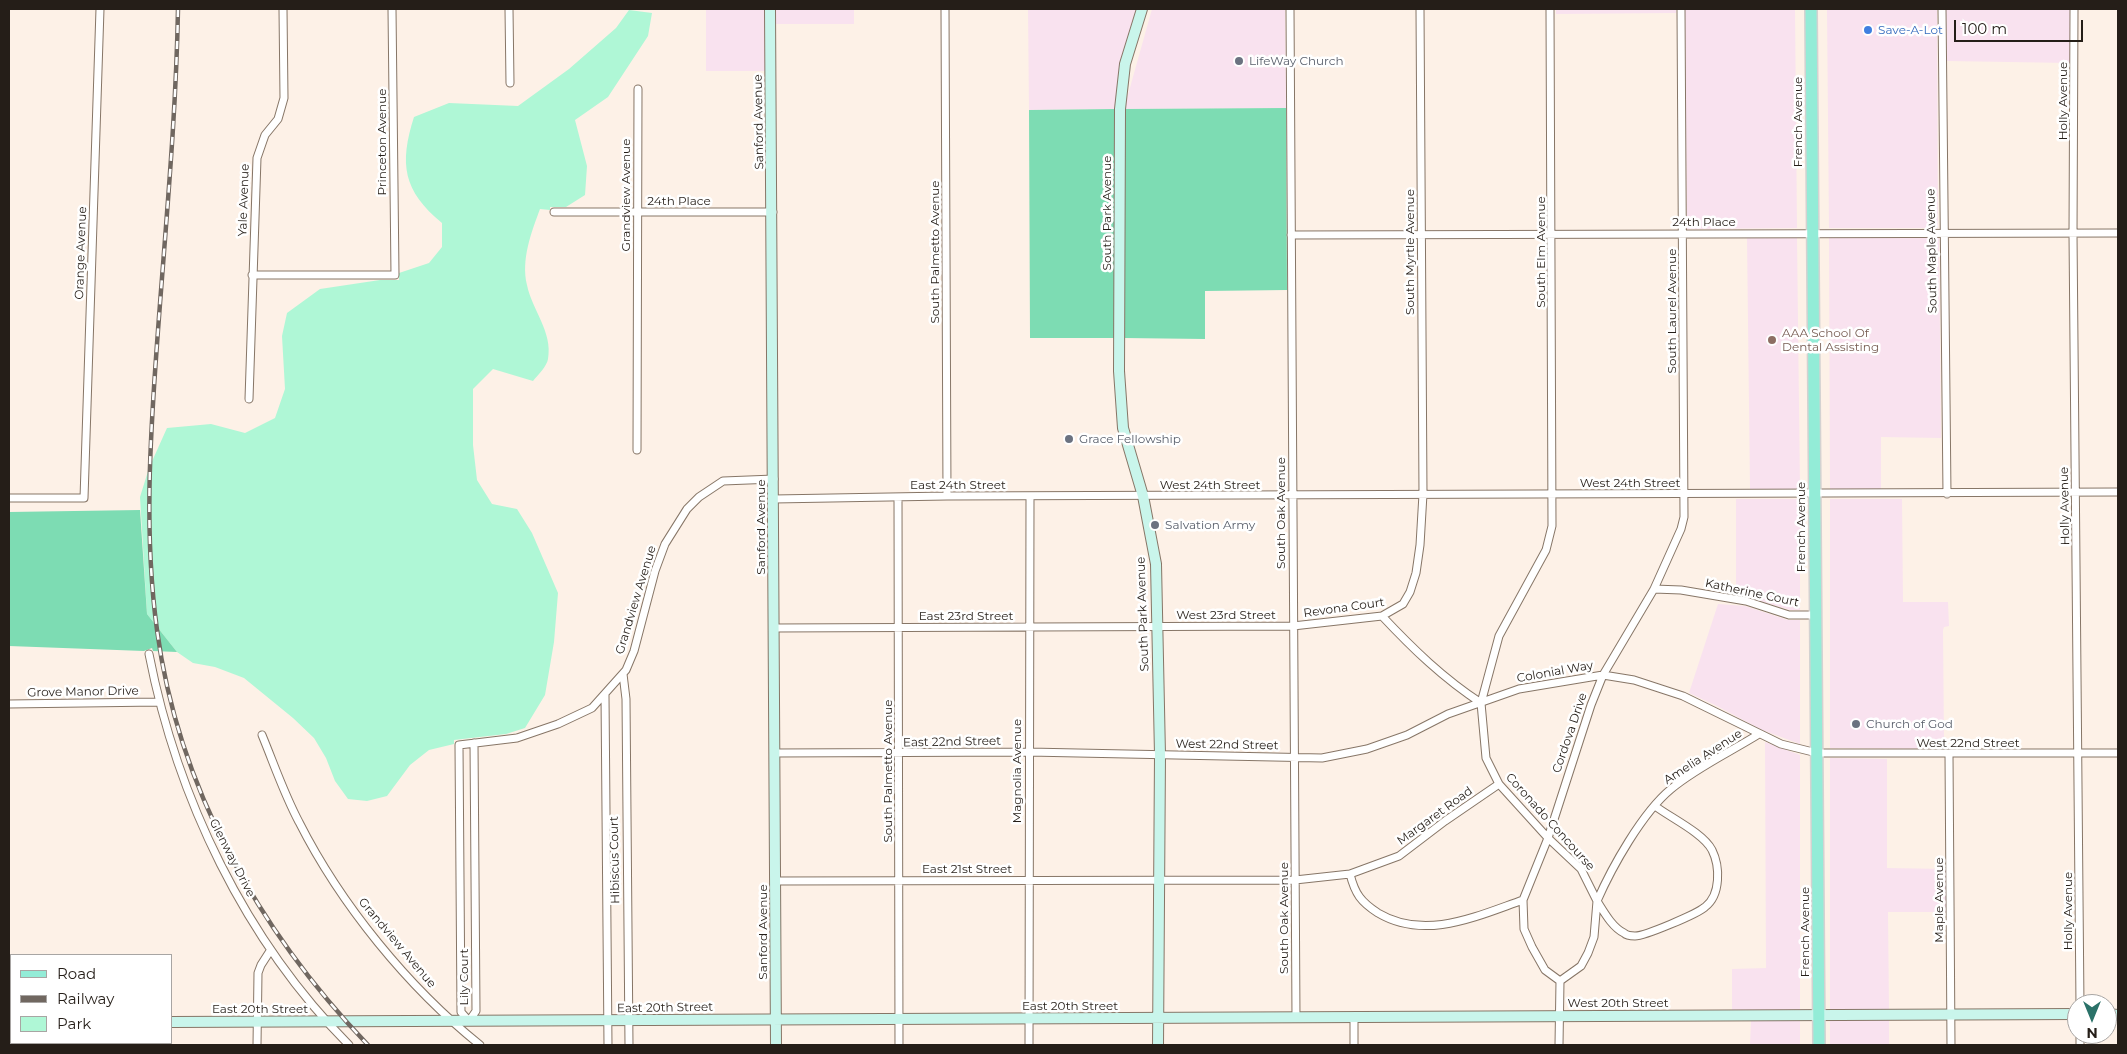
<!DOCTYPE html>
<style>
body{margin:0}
#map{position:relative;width:2127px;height:1054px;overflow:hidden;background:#fdf1e7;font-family:Montserrat,sans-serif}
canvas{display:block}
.frame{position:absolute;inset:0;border:10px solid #251e18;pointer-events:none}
.legend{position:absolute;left:10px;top:954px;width:162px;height:90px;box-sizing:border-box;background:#fff;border:1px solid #a8a5a3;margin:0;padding:6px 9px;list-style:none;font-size:15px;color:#251e18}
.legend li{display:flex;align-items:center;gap:10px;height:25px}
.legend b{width:25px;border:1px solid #a8a5a3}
.north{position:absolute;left:2067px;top:994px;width:50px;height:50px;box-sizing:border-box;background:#fff;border:1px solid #a8a5a3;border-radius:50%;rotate:180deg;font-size:14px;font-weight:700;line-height:20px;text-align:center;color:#251e18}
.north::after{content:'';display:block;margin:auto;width:18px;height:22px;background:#2b7269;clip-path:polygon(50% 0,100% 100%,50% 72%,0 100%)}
.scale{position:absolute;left:1954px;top:20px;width:129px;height:22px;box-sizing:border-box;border:2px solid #251e18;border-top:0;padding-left:6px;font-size:15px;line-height:18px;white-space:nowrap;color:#251e18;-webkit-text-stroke:4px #fff;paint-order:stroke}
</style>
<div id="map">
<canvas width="2127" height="1054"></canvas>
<div class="frame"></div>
<ul class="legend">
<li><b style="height:6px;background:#93ecd7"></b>Road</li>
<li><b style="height:6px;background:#706760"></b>Railway</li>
<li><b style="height:14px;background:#aff7d6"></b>Park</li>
</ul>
<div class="north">N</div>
<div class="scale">100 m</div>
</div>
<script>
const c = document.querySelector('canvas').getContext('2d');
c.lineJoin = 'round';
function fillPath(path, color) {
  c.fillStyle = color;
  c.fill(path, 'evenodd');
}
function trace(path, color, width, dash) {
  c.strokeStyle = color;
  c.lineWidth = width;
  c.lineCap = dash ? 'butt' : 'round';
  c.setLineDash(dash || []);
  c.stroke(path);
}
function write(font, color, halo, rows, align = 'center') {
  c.font = font + ' Montserrat,sans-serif';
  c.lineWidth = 5;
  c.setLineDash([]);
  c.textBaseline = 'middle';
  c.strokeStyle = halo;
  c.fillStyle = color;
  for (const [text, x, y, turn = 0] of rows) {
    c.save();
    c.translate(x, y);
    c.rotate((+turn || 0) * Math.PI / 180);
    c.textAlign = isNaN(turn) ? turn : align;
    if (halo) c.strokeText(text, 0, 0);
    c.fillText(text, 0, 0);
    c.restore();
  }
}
fillPath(new Path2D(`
 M706,9H766V71H706Z
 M775,9H854V24H775Z
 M1028,9H1136L1121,62L1115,109L1029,110Z
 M1152,9H1285L1286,108L1124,109Z
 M1556,9H1676V13L1556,14Z
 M1685,9H1795L1797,228L1687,229Z
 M1827,9H1937L1938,228H1829Z
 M1946,9H2070V63L1947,61Z
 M1747,238H1797L1800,489H1750Z
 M1829,238H1939L1941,438L1881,437V489H1830Z
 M1736,499H1800V610H1790L1736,594Z
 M1830,499H1902L1903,602H1948L1949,626L1944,627L1943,630L1944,743L1950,749L1830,748Z
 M1718,604L1745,606L1788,620H1800V744L1762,730L1717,706L1689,693Z
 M1765,742L1800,755V1010H1732V969L1766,968Z
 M1830,758L1887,759V868L1946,869V912H1888L1889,1010H1830Z
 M1751,1020H1800V1045H1750Z
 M1830,1020H1889V1045H1830Z`), '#f9e2ef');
fillPath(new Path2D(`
 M629,10L652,13L648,36L608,97L575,120L587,166L585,195L566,207H550V210L540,209C531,233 521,260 527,285C532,310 553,332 548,359C547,366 538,375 533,381L493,369L473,389V445L477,480L492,504L517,509L532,533L558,593L554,642L545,695L525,728L506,734L454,740V744L429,750L410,765L387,796L367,801L348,799L335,781L326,758L314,738L293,718L244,678L215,667L193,663L177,652L147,614L140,497L149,468L167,428L211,424L245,433L275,418L285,389L282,336L287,313L320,289L380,280H399V273L429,263L442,247V223C403,191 399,164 414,117L449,103L518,106L569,69L616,28Z`), '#aff7d6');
fillPath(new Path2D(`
 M1286,108L1287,290L1205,291V339L1124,338V109Z
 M1115,109V338H1030L1029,110Z
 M140,510L147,614L177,652L153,651L152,648L144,651L9,646V512Z`), '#7ddcb3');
const street = new Path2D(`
 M509,9L510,83
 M945,9L947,496
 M1290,9L1296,1017
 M1550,9L1552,526L1546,550L1499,636L1481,703L1486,758L1499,784L1548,838L1581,869L1597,901L1594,937L1588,953L1581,966L1560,981L1559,1045
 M1942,9L1947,494
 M2074,9L2073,234L2080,1004
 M554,212H773
 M1291,235L2118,233
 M252,275H395L392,9
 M249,399L257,158L265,135L278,119L284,98L283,9
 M637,450L638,89
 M898,497L899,1045
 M9,498H84L100,9
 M774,499L947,496L2118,492
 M1654,589L1681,590L1746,601L1789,615H1816
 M1382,616C1413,649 1443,678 1481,703
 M774,628L1293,626L1382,616L1403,604L1410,592L1416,573L1420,545L1423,494L1420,9
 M149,654C177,798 245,940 349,1045
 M623,674L626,699L629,1045
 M605,695L608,1045
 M9,704L158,702
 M262,735C274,764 284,794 299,822C341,905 408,987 480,1045
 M474,743L476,1011L469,1021L461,1012L459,745L517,738L558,724L592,708L626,670L634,651L655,571L665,544L687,509L699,497L723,481L774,479
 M775,753L1029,752L1322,758L1367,749L1407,735L1448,714L1519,689L1603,675L1634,680L1683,696L1781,744L1817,753H2118
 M1949,754L1951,1045
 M1655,806C1671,818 1703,833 1712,850C1720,866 1721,895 1705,907C1697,914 1645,936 1635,936C1632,936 1626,935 1624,933C1612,927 1604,912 1597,901C1612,867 1642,813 1671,789C1696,768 1730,752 1759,734
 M1350,874C1355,894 1361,902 1378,913C1425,941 1477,916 1523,900
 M775,881L1295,880L1350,874L1399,856L1445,821L1499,784
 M1560,981L1545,970L1532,947L1524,929L1523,900L1548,838L1591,705L1603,675L1654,589L1681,529L1684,517L1681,9
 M1354,1016V1045
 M2080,1034V1045
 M257,1045L258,973L261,965L270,951
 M1029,1045L1030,497`);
const secondary = new Path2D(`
 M770,9L776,1045
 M1142,9L1125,64L1120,109L1119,371L1123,428L1143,496L1156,564L1160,755L1158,1045
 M2107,1014L2118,1015
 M171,1022L2077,1014
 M9,1023H11`);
const primary = new Path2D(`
 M1811,9L1819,1045`);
trace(street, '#877667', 9);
trace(secondary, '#877667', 12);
trace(primary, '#d3d2d1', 14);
trace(street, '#fff', 7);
trace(secondary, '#c9f5eb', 10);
trace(primary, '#93ecd7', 11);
const rail = new Path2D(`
 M178,9C176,121 165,232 157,344C150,439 144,535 157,630C178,788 259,931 368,1045`);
trace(rail, '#706760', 4.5);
trace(rail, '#fff', 2.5, [8]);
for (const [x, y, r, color] of [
 [1868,30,5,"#3f7fe0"],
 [1239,61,5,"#6b7280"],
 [1772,340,5,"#8d6e63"],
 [1069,439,5,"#6b7280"],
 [1155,525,5,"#6b7280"],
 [1856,724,5,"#6b7280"]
]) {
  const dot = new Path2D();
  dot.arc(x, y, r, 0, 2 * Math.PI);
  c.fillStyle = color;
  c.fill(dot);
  trace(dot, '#fff', 2);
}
write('12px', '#366cbe', '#fff', [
 ["Save-A-Lot",1878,30]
], 'left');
write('12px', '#5b616d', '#fff', [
 ["LifeWay Church",1249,61],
 ["Grace Fellowship",1079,439],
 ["Salvation Army",1165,525],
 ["Church of God",1866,724]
], 'left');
write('12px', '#251e18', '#fff', [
 ["Holly Avenue",2063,101,-90],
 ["Sanford Avenue",759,122,-91],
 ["French Avenue",1798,122,-90],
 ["Princeton Avenue",382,142,-90],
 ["Grandview Avenue",626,195,-90],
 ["Yale Avenue",244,200,-88],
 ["24th Place",679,201],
 ["South Park Avenue",1107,213,-90],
 ["24th Place",1704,222],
 ["South Maple Avenue",1932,251,-91],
 ["South Palmetto Avenue",935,252,-90],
 ["South Myrtle Avenue",1410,252,-90],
 ["South Elm Avenue",1541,252,-90],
 ["Orange Avenue",81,253,-88],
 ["South Laurel Avenue",1672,311,-90],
 ["West 24th Street",1630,483],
 ["East 24th Street",958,485],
 ["West 24th Street",1210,485],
 ["Holly Avenue",2065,506,-91],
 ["South Oak Avenue",1281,513,-90],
 ["Sanford Avenue",761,527,-90],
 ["French Avenue",1801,527,-90],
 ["Katherine Court",1752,593,12],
 ["Grandview Avenue",636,600,-73],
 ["Revona Court",1344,608,-8],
 ["South Park Avenue",1143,614,-92],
 ["West 23rd Street",1226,615],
 ["East 23rd Street",966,616],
 ["Colonial Way",1555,672,-10],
 ["Grove Manor Drive",83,692,-1],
 ["Cordova Drive",1570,733,-71],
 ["East 22nd Street",952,742,-1],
 ["West 22nd Street",1968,743],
 ["West 22nd Street",1227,745,1],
 ["Amelia Avenue",1703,757,-33],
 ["South Palmetto Avenue",888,771,-90],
 ["Magnolia Avenue",1017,771,-90],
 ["Margaret Road",1435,816,-36],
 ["Coronado Concourse",1550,822,48],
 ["Glenway Drive",232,858,63],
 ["Hibiscus Court",615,860,-91],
 ["East 21st Street",967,869],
 ["Maple Avenue",1939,900,-90],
 ["Holly Avenue",2068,911,-90],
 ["South Oak Avenue",1284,918,-90],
 ["Sanford Avenue",763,932,-90],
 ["French Avenue",1805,932,-90],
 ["Grandview Avenue",397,943,50],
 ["Lily Court",464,977,-90],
 ["West 20th Street",1618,1003],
 ["East 20th Street",1070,1006],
 ["East 20th Street",665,1008,-1],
 ["East 20th Street",260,1009]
]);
write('12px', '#785e54', '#fff', [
 ["AAA School Of",1782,333],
 ["Dental Assisting",1782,347]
], 'left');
</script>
